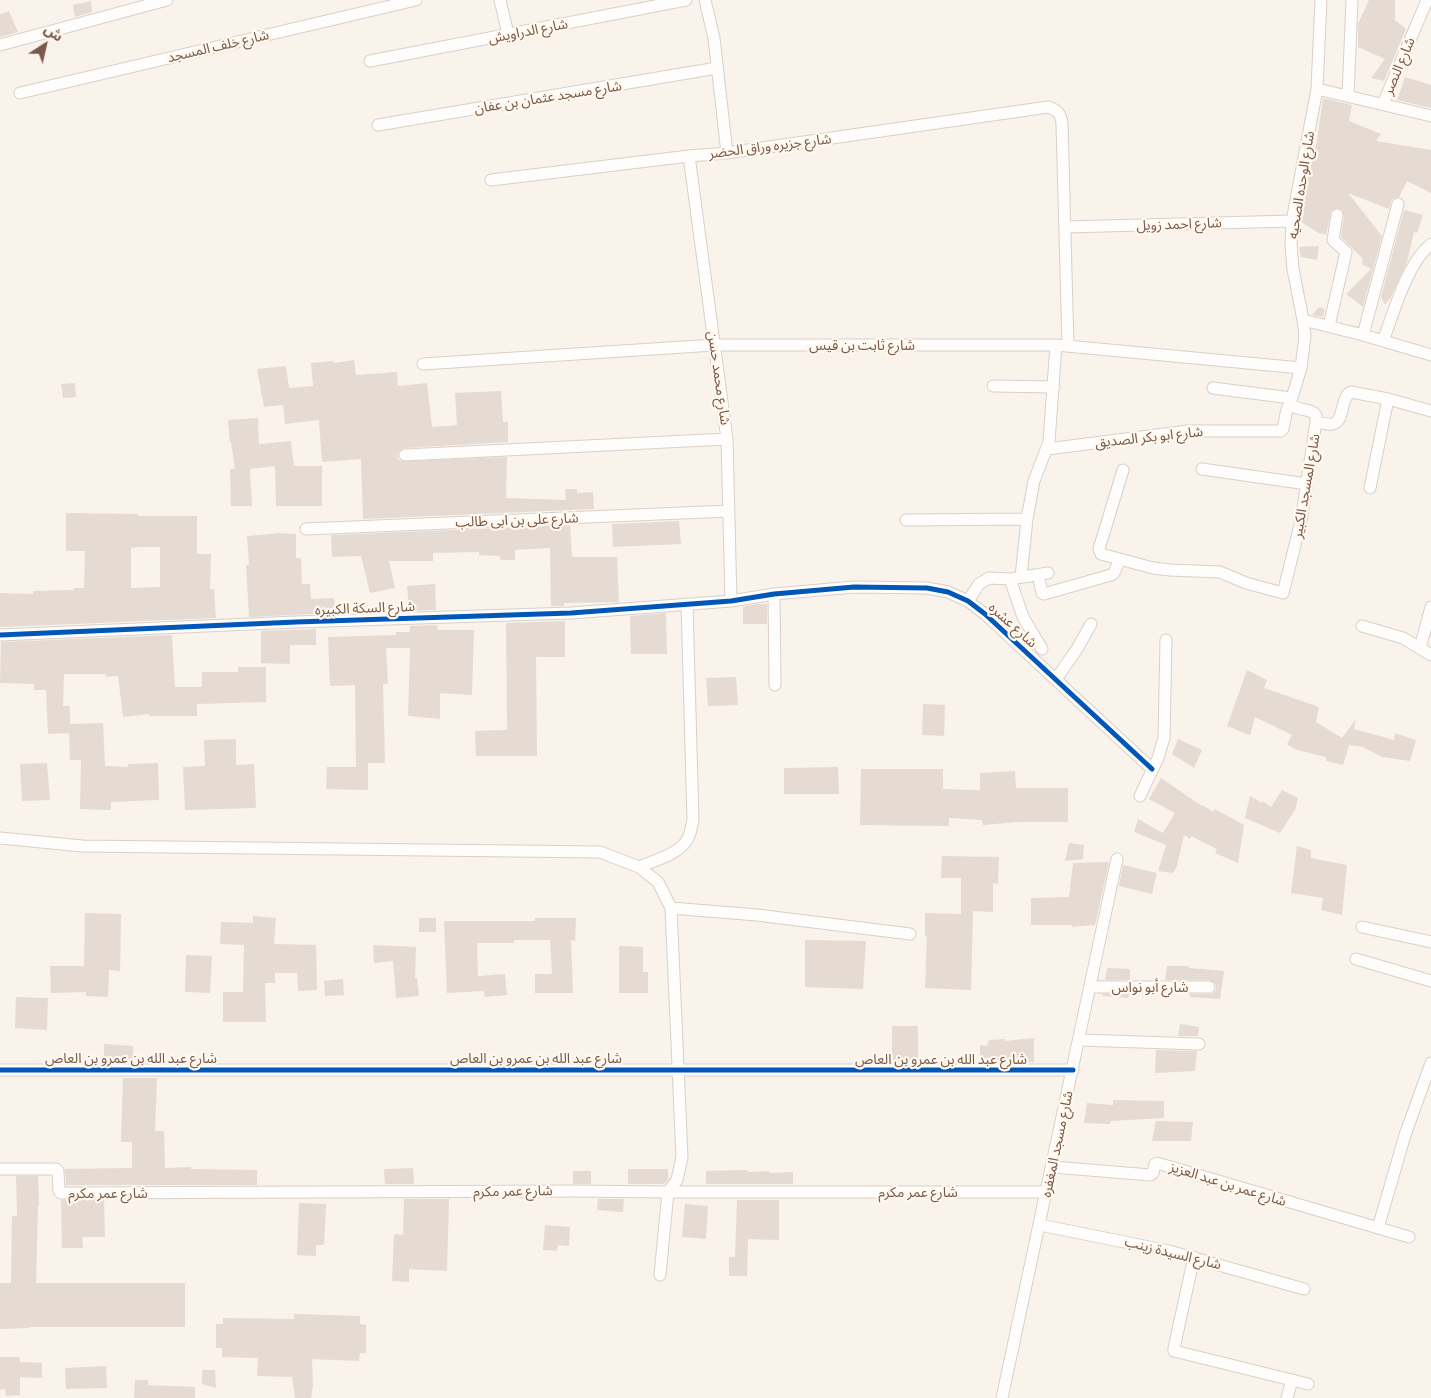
<!DOCTYPE html>
<meta charset="utf-8">
<style>
body{margin:0}
#map{position:relative;width:1431px;height:1398px;overflow:hidden;background:#f9f3ec;font-family:Commissioner,"Noto Sans Arabic",sans-serif}
canvas{display:block}
.north{position:absolute;left:20px;top:20px;width:50px;height:50px;-webkit-text-stroke:4px #fff8ee;paint-order:stroke;rotate:35deg;font-size:14px;font-weight:700;line-height:20px;text-align:center;color:#7a5949}
.north::after{content:'';display:block;margin:auto;width:18px;height:22px;background:#7a5949;clip-path:polygon(50% 0,100% 100%,50% 72%,0 100%)}
</style>
<div id="map">
<canvas width="1431" height="1398"></canvas>
<div class="north">ش</div>
</div>
<script>
const c = document.querySelector('canvas').getContext('2d');
c.lineJoin = 'round';
function fillPath(path, color) {
  c.fillStyle = color;
  c.fill(path, 'evenodd');
}
function trace(path, color, width, dash) {
  c.strokeStyle = color;
  c.lineWidth = width;
  c.lineCap = dash ? 'butt' : 'round';
  c.setLineDash(dash || []);
  c.stroke(path);
}
function write(font, color, halo, rows, align = 'center') {
  c.font = font + ' Commissioner,"Noto Sans Arabic",sans-serif';
  c.lineWidth = 4.5;
  c.setLineDash([]);
  c.textBaseline = 'middle';
  c.strokeStyle = halo;
  c.fillStyle = color;
  for (const [text, x, y, turn = 0] of rows) {
    c.save();
    c.translate(x, y);
    c.rotate((+turn || 0) * Math.PI / 180);
    c.textAlign = isNaN(turn) ? turn : align;
    if (halo) c.strokeText(text, 0, 0);
    c.fillText(text, 0, 0);
    c.restore();
  }
}
fillPath(new Path2D(`
 M1369,0H1395V20L1406,29L1384,81L1371,78L1385,59L1358,47V24Z
 M91,1L92,12L75,17L73,5Z
 M9,11L18,32L0,37V14Z
 M1405,77L1431,85V108L1397,100Z
 M1323,98L1352,105L1349,121L1381,134L1376,141L1431,150V193L1407,181L1399,197L1392,199L1389,209L1348,193L1382,236L1363,307L1346,294L1371,269L1362,264L1363,259L1341,237L1344,216L1342,210L1338,208L1331,211L1326,235L1321,233L1320,234L1300,221L1310,167L1317,141Z
 M1404,210L1423,215L1417,233L1414,232L1407,262L1391,297L1385,305L1381,297Z
 M1319,246L1317,260L1301,257L1299,247Z
 M1319,307L1325,309L1323,317L1312,315Z
 M354,360L356,375L397,372L398,386L427,383L432,427L457,425L455,393L501,391L503,422H508V442L405,448L398,452V459L401,461L507,457L506,498L566,500L565,489H577V493L593,492L594,509L363,519L361,459L322,462L319,420L285,424L283,405L264,407L257,369L286,366L289,388L313,386L311,363L334,361V363Z
 M75,383L76,397L63,398L61,384Z
 M258,418L259,444L291,441L294,466H322V506H276L275,466L250,469L252,506H231L230,469H235L231,442H230L228,420Z
 M66,513L138,514V516H197V554H211L210,589H214L216,618L2,627L0,626V593L33,594V591L74,590V588H84L85,551H66ZM138,547H160V587L131,588V548Z
 M679,521L681,544L613,547L612,524Z
 M570,525L572,557H617L619,602L564,603V606H551L550,548L515,550V560H500V556L479,555V552L433,553V561H389L395,588L370,593L361,556L332,557L331,535Z
 M280,533L296,534V558H301L302,584H310L311,599L334,598L335,613L249,617L246,565H249L247,536Z
 M435,584L436,610L409,611L407,586Z
 M757,604H767V624H743V607Z
 M666,613L667,654H631L630,616Z
 M565,621V657H536L537,756H476L475,731L507,730L506,623Z
 M437,625L438,630H474L472,695L440,693V719L408,716L410,648H386L388,684H383L385,763H368V790L326,789L327,767H356L355,685L330,686L328,637L396,635V632H410V626Z
 M316,629V645H290V664L261,663V631Z
 M172,635L175,687H202V672H238V667H266V702L197,704V716H149V714L123,717L118,676L106,677V674H64L63,706H70V724L103,723L105,766L128,767V764L158,763L159,800L111,802V810L80,809L81,760H70L69,733L48,734L46,690H34V684L0,683L1,642Z
 M1247,670L1267,680L1264,688L1319,707L1316,722L1342,738L1356,719L1354,729L1394,740L1395,733L1416,740L1410,761L1382,757L1363,747L1349,745L1343,765L1326,761V757L1294,749L1287,744L1292,735L1255,717L1250,735L1227,726Z
 M736,677L738,705L708,706L706,678Z
 M923,704L945,705L944,736L922,735Z
 M236,739V765L254,764L256,808L185,810L183,767L205,766L204,740Z
 M1178,739L1202,750L1194,768L1172,754Z
 M47,763L50,800L22,801L20,764Z
 M838,767L839,794H784V768Z
 M861,769H943V789L980,790V773L1015,771L1016,788H1068V822H1018L983,825L982,820L949,818V826L860,825Z
 M1161,778L1202,806L1203,805L1213,812L1215,809L1244,825L1238,863L1215,853L1217,849L1191,836L1190,839L1184,835L1177,866L1173,873L1158,871L1166,845L1134,832L1138,819L1163,833L1175,813L1149,799Z
 M1282,790L1298,798L1295,810L1280,833L1245,818L1250,796L1262,803L1263,801L1271,807Z
 M1069,843L1084,845L1083,859L1065,861Z
 M1297,846L1311,850V858L1347,865L1342,915L1321,910L1323,898L1291,893Z
 M942,856L999,857L998,884L993,883V912L973,911L971,990L925,988L927,936H925V913L961,914V878H941Z
 M1109,862L1095,925L1072,927V925H1031V898L1069,897L1073,863Z
 M1123,865L1157,873L1152,894L1119,886Z
 M85,913L121,914L120,971L109,970L108,997L86,996V992L51,993L50,966H84Z
 M253,916L276,918L274,944L316,945L317,990L298,991L297,973H275V983H265L266,1022H223V992H243L244,945L220,944L221,922L253,923Z
 M419,918H436V932H419Z
 M535,918H576L575,941L571,940L573,993H535V974H552L550,940H514V943H477L478,976L505,974L507,995L485,997L484,991L447,993L444,921H535Z
 M805,940L866,941L863,989L805,987Z
 M373,945L416,947L415,978H417L419,996L396,998L393,961L374,963Z
 M619,946L643,947V972H648V993H619Z
 M186,955L212,956L210,993L185,992Z
 M1167,966H1189V968L1224,971L1220,999L1190,997V994H1212L1216,990V984L1209,980H1165Z
 M1107,968L1130,969V980H1105Z
 M343,979L344,995L325,996L324,981Z
 M1103,994H1129L1128,998L1102,996Z
 M16,997L48,998L47,1030L15,1028Z
 M1180,1024L1199,1027L1198,1036H1178Z
 M892,1026H918V1062H892Z
 M1034,1038V1062H980V1045L987,1046L989,1040L1005,1039V1041Z
 M104,1044L133,1046V1062H104Z
 M1156,1050L1197,1051L1195,1071L1155,1073Z
 M123,1078H157L155,1131H164L165,1168L191,1167V1169L257,1170V1185H66L65,1169L132,1168V1142H121Z
 M1113,1100L1164,1101V1118L1111,1121L1110,1124L1084,1123L1087,1103L1113,1105Z
 M1156,1121L1193,1122L1191,1141H1152Z
 M413,1168L414,1184H385L384,1169Z
 M628,1169H668V1180L664,1184H628Z
 M747,1170L748,1172L769,1171V1173L793,1172V1184H706V1171Z
 M573,1171H591V1184H573Z
 M16,1176H38L39,1205L38,1206L36,1283H185V1327H29V1328L0,1329V1283H11L12,1216H17Z
 M404,1199H449L447,1271L409,1269V1282L392,1281L394,1234L403,1235Z
 M598,1199H624L623,1212L597,1210Z
 M61,1200H104L105,1237H82L83,1248H62Z
 M737,1200H779V1240L748,1239L747,1276H729V1257H735Z
 M299,1203L326,1204L324,1245H316V1256L297,1255Z
 M685,1204L708,1206L706,1239L682,1237Z
 M545,1225L570,1227L569,1246L558,1245L557,1251L543,1250Z
 M294,1314L360,1316V1324L366,1325V1353H360L359,1361L312,1359L313,1386L311,1398H295L292,1377L257,1376L258,1358L222,1357V1348H216V1324H223V1318L294,1319Z
 M0,1357H19L20,1362L42,1363V1378L20,1377V1395L6,1396L5,1389L0,1390Z
 M106,1366L107,1388L66,1389L65,1368Z
 M202,1370H215L216,1388L202,1384Z
 M135,1380H148V1385L195,1387V1398H134Z`), '#e5dbd3');
const street = new Path2D(`
 M500,0L508,34
 M705,0L714,38L727,153
 M0,45L167,0
 M370,61L686,0
 M1317,89L1431,116
 M20,93L416,0
 M1348,96L1352,0
 M1383,104L1427,0
 M378,125L717,68
 M689,156L727,439L731,601
 M491,180L689,156L727,153L1048,107C1058,110 1061,114 1062,124L1068,346
 M1065,227L1292,221
 M1303,320L1363,335L1431,355
 M1329,326L1346,252L1333,240L1337,215
 M1363,335L1398,204
 M1383,341C1394,312 1407,263 1431,244
 M423,364L714,345H1056L1301,368
 M993,386L1054,387
 M1213,388L1291,398
 M1316,422C1321,423 1329,425 1333,424C1345,421 1340,397 1351,392L1388,399L1431,411
 M1047,449L1188,431H1281L1283,429L1287,409L1290,404
 M405,455L727,439
 M1202,469L1307,484
 M1123,470L1099,549L1101,554L1153,568L1170,570L1220,572L1246,583L1283,593L1301,521L1316,422V415C1309,407 1298,412 1290,404L1301,368L1305,336L1303,320L1293,269L1291,245L1292,221L1317,89L1321,0
 M1370,488L1388,399
 M906,520L1027,519
 M306,529L729,511
 M1038,575L1042,593L1044,594L1111,575L1114,573L1120,559
 M1021,577L1027,519L1034,481L1049,442L1056,345
 M1010,579L1023,617L1042,649
 M774,594L775,685
 M968,601L979,584L989,578L1010,579L1048,573
 M1362,626L1403,638L1431,655
 M0,635L296,622L571,613L731,601L774,594L854,587L927,588L948,592L968,601L985,614L1152,769
 M1420,648L1431,607
 M1056,679L1077,649L1091,624
 M1140,796L1158,758L1164,738L1166,640
 M0,838L82,846L600,852L639,867L658,882L671,908L682,1157L677,1180L668,1192L660,1275
 M639,867C655,860 682,854 689,836C691,831 692,825 693,820L687,604
 M671,908L757,915L910,934
 M1362,927L1431,942
 M1356,959L1431,981
 M1090,987H1209
 M1079,1040L1199,1044
 M0,1070H1073
 M1053,1167L1150,1175L1153,1173L1155,1164L1157,1163L1409,1237
 M0,1169H56L58,1171L59,1191L61,1193L573,1191L668,1192H1047
 M1040,1225L1169,1251L1304,1289
 M1378,1228L1405,1135L1431,1063
 M1194,1257L1174,1348V1351L1308,1384
 M1002,1398L1117,859
 M1287,1398L1292,1380`);
trace(street, '#d8d0ca', 13);
trace(street, '#fefdfc', 11);
trace(new Path2D(`
 M0,635L296,622L571,613L731,601L774,594L854,587L927,588L948,592L968,601L985,614L1152,769
 M0,1070H1073`), '#0057b8', 5);
write('14px', '#7a5949', '#fff8ee', [
 ["شارع الدراويش",528,31,-11],
 ["شارع خلف المسجد",218,46,-13],
 ["شارع النصر",1399,66,-67],
 ["شارع مسجد عثمان بن عفان",548,97,-9],
 ["شارع جزيره وراق الحضر",770,146,-7],
 ["شارع الوحده الصحيه",1301,185,-81],
 ["شارع احمد زويل",1179,224,-2],
 ["شارع ثابت بن قيس",862,345],
 ["شارع محمد حسن",719,378,82],
 ["شارع ابو بكر الصديق",1149,437,-6],
 ["شارع المسجد الكبير",1306,486,-80],
 ["شارع على بن ابى طالب",517,520,-2],
 ["شارع السكة الكبيره",365,608,-2],
 ["شارع عشره",1013,625,42],
 ["شارع أبو نواس",1150,987],
 ["شارع عبد الله بن عمرو بن العاص",131,1058],
 ["شارع عبد الله بن عمرو بن العاص",536,1058],
 ["شارع عبد الله بن عمرو بن العاص",941,1059],
 ["شارع مسجد المغفره",1057,1144,-78],
 ["شارع عمر بن عبد العزيز",1228,1184,17],
 ["شارع عمر مكرم",513,1191,-1],
 ["شارع عمر مكرم",918,1192],
 ["شارع عمر مكرم",108,1193],
 ["شارع السيدة زينب",1173,1253,14]
]);
</script>
